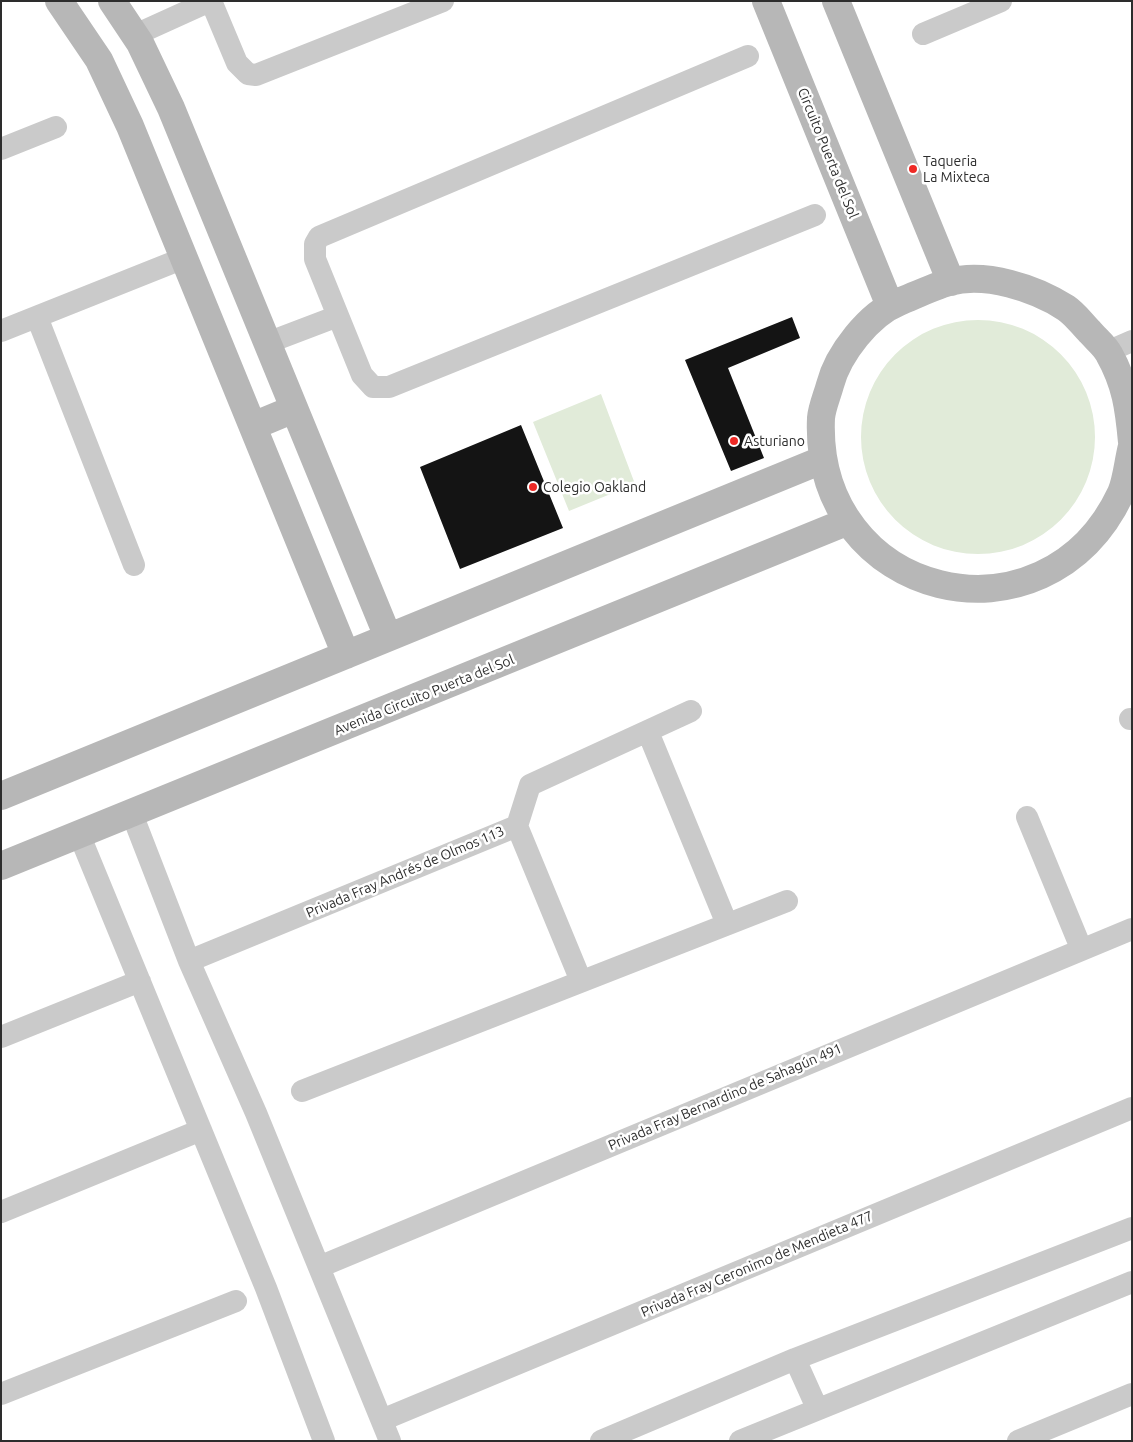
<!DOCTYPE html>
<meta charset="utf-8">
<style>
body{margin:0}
#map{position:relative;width:1133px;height:1442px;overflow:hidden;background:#fff;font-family:Ubuntu,sans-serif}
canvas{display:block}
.frame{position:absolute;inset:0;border:2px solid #2d2d2d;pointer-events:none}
</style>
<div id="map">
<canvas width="1133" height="1442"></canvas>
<div class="frame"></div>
</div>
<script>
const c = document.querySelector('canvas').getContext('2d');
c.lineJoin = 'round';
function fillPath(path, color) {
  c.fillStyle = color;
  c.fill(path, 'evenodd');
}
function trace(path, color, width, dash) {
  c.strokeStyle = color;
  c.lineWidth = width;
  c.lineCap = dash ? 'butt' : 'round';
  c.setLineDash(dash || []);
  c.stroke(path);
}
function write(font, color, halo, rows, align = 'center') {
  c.font = font + ' Ubuntu,sans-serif';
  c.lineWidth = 5;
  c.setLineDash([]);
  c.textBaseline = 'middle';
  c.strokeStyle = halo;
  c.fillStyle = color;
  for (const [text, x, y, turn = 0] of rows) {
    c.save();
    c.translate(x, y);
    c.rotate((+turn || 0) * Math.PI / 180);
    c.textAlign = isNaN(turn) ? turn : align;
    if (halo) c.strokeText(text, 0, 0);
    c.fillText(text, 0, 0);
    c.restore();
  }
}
fillPath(new Path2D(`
 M861 437a117 117 0 1 1 234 0a117 117 0 1 1-234 0Z
 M601,394L635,484L569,511L533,422Z`), '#e1ebd9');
fillPath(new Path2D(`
 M792,317L800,338L728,368L764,458L731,471L685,360Z
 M521,425L563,528L460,569L420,467Z`), '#141414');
trace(new Path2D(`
 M211,1L237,63L248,74L256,75L443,1
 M923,34L1001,1
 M135,35L210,1
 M748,56L319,237L315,244V259L362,375L373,387H389L815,215
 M1,149L56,127
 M37,317L134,565
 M1,331L184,258
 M267,343L338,316
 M1109,351L1132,341
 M1130,719H1132
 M648,732L727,924
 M132,814L189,961L256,1113L390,1441
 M1027,817L1081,948
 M517,826L581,981
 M79,834L266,1288L324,1441
 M189,961L517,826L530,785L691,711
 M1,1037L140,981
 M302,1091L787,901
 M1,1212L201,1130
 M319,1267L1132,929
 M795,1359L817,1408
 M1,1394L236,1301
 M382,1420L1132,1108
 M601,1441L795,1359L1132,1228
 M740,1441L1132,1282
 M1018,1441L1132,1394`), '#cacaca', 22);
trace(new Path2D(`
 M59,1L99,60L130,126L346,655
 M112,1L140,43L171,108L388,637
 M766,1L890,306
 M836,1L951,282
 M253,426L294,409
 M1132,442C1129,409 1126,384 1109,354C1105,346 1096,339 1090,332C1082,324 1075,314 1066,308C1035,288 986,272 949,282C933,287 916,295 899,302C869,314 838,354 830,385C827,396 822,407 821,418C813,599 1045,655 1121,493C1127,479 1128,461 1132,446
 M1,796L822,460
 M1,866L846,522`), '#b7b7b7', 28);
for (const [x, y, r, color] of [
 [913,169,5,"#ee2925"],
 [734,441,5,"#ee2925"],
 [533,487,5,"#ee2925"]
]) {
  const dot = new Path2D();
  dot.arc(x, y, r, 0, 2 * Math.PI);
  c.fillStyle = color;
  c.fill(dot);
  trace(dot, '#fff', 2);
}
write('14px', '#2d2d2d', '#fff', [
 ["Circuito Puerta del Sol",828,153,68],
 ["Avenida Circuito Puerta del Sol",424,695,-22],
 ["Privada Fray Andrés de Olmos 113",405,872,-23],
 ["Privada Fray Bernardino de Sahagún 491",725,1097,-23],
 ["Privada Fray Geronimo de Mendieta 477",757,1264,-23]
]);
write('14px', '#2d2d2d', '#fff', [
 ["Taqueria",923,161],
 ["La Mixteca",923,177],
 ["Asturiano",744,441],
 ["Colegio Oakland",543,487]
], 'left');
</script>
